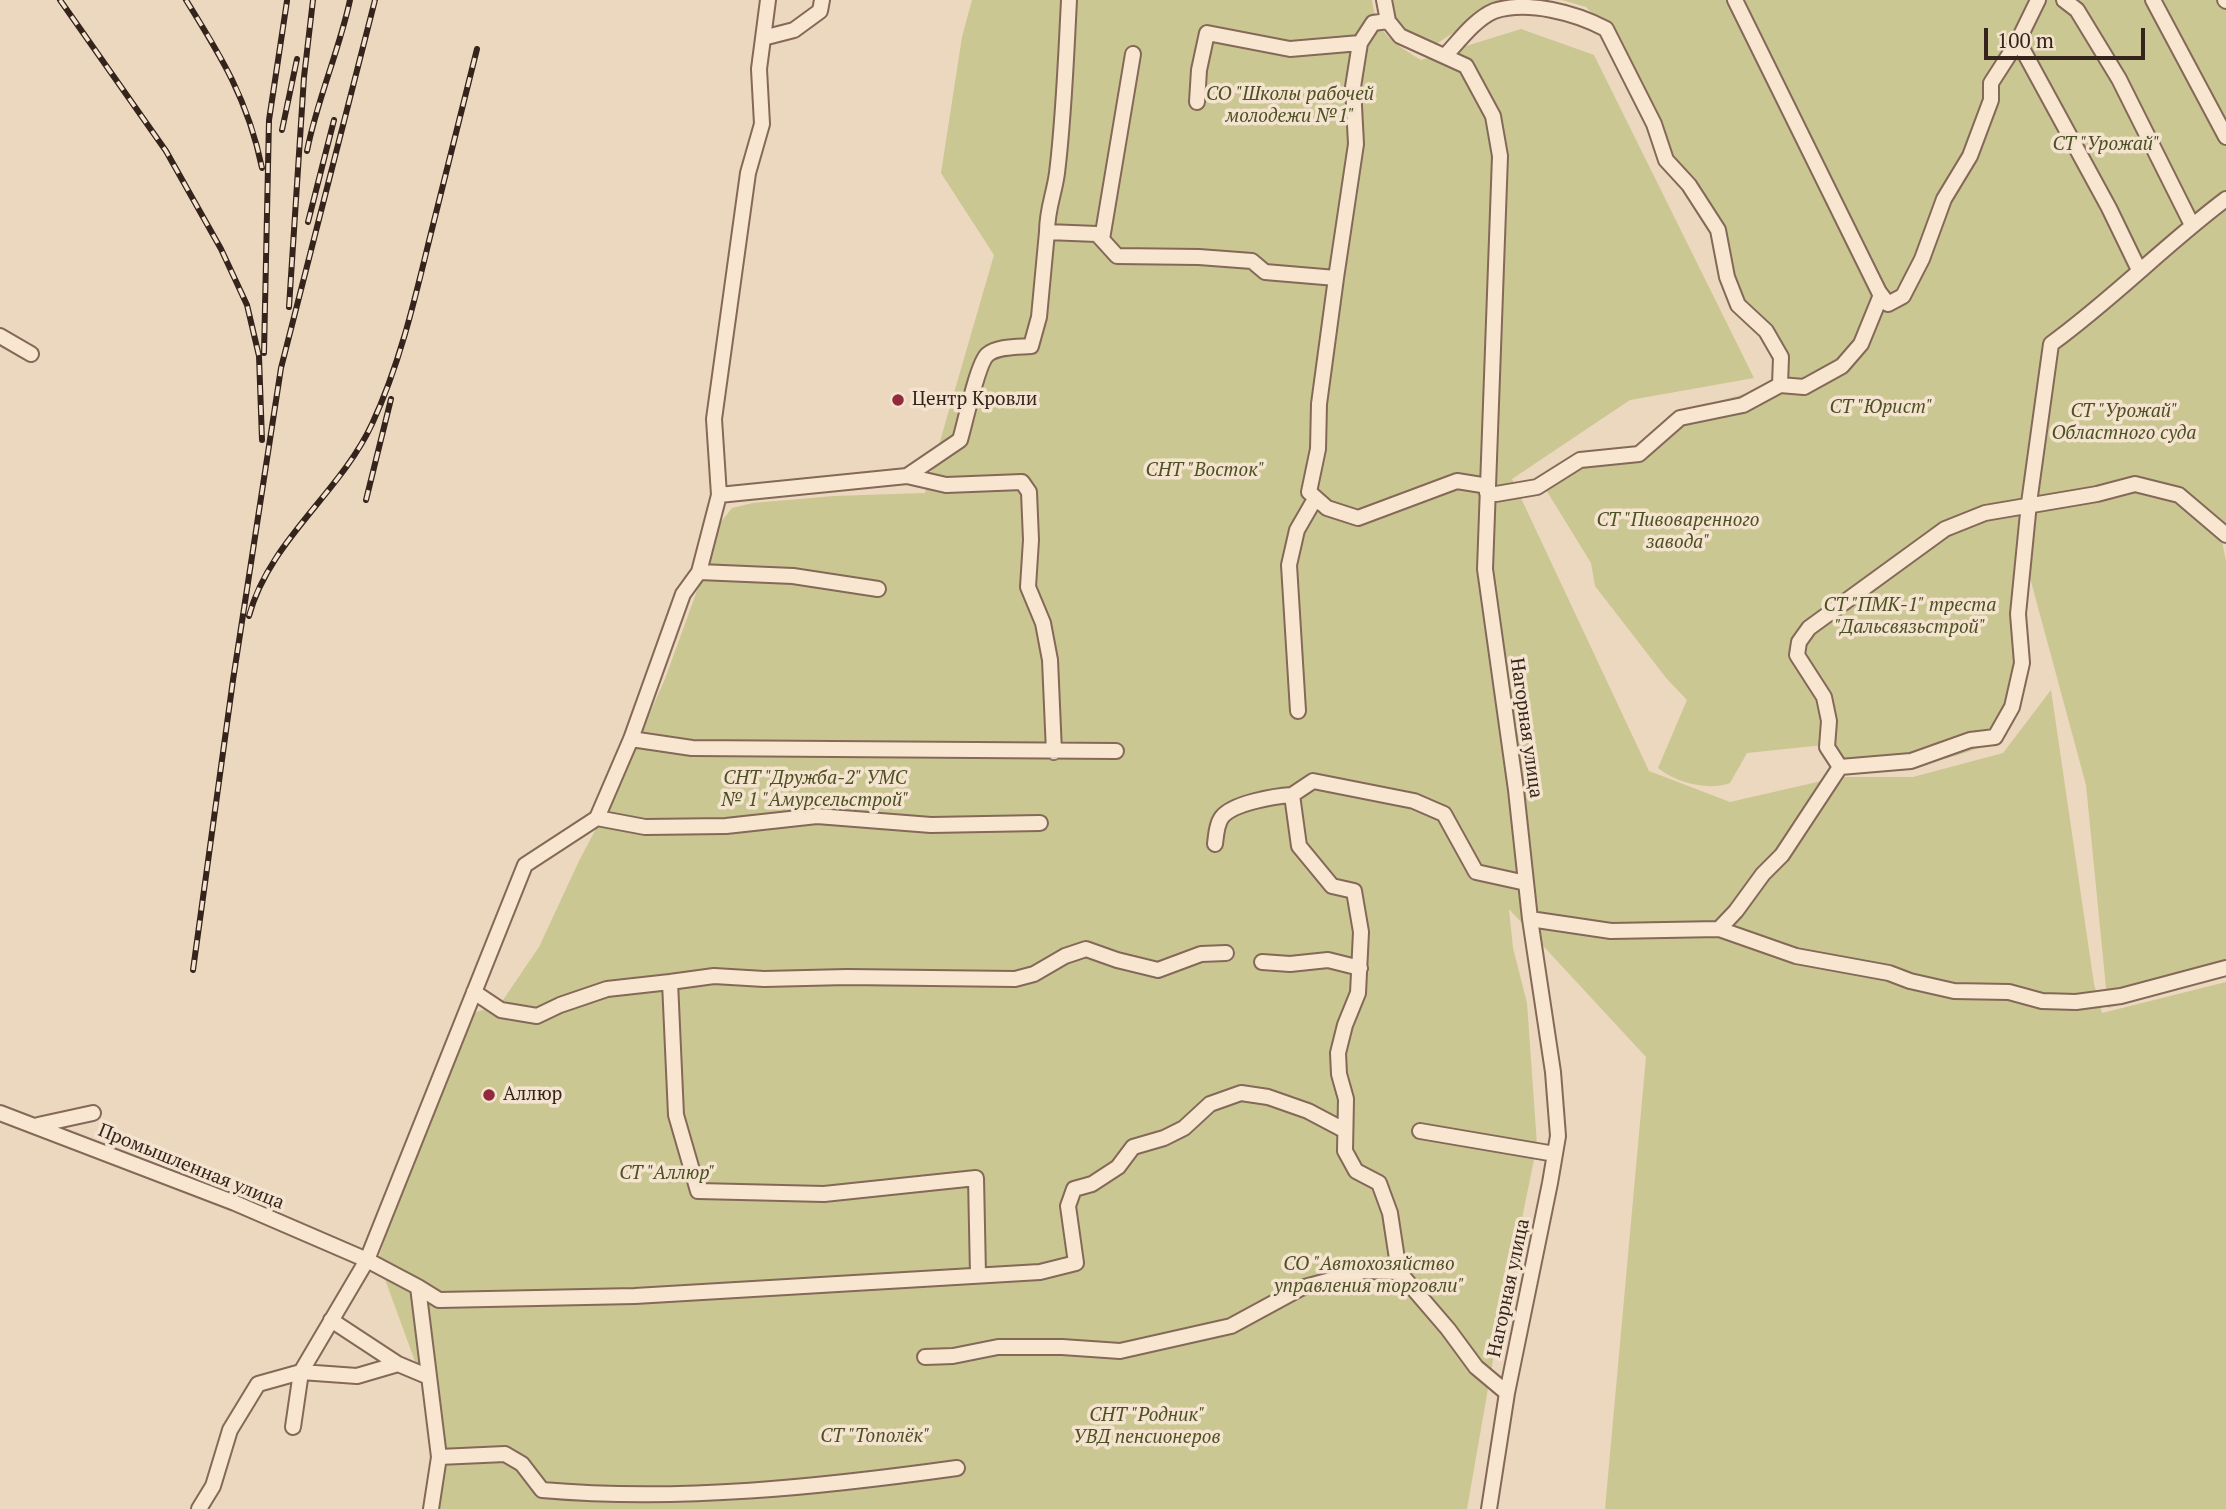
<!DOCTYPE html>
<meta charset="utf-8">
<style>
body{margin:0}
#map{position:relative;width:2226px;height:1509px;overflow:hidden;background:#ecd7bf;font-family:"PT Serif",serif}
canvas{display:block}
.scale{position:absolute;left:1984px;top:28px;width:161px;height:32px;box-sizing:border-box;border:4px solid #34241c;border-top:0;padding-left:9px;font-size:21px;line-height:24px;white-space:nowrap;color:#34241c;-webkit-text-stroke:5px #f4e3ce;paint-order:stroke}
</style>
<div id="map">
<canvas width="2226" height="1509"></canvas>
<div class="scale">100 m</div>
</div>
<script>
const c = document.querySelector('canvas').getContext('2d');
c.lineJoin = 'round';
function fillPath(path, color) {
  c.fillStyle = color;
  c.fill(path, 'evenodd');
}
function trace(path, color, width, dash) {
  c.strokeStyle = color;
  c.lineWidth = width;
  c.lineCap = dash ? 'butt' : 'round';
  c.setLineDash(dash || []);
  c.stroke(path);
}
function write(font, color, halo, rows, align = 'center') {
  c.font = font + ' "PT Serif",serif';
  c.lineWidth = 7;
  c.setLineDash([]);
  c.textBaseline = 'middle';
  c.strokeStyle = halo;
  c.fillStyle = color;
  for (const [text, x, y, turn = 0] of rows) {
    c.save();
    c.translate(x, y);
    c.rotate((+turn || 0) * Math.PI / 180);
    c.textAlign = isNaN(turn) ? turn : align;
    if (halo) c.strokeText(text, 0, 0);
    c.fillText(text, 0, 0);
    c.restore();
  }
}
fillPath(new Path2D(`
 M972,0H1372C1376,34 1394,43 1421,60L1521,29L1594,55L1754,378L1630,400L1512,479L1649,771L1730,802L1839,777H1913L2003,753L2051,690L2094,984L2102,1013L2226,982V1509H1605L1646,1057L1509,909L1513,948L1527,1003L1537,1145L1493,1360L1467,1509H434L443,1466L424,1386L378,1260L402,1187L469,1015L501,1003L539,947L579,861L609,804L665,679L706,566L717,527L732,508L753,503L834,496L925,493L994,255L941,173L962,37Z
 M1393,0H1522C1488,2 1463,29 1434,45L1412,37L1395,22Z
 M1562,0H2226V544L2222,541L2226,561V976L2108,1008L2086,785L2029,574C2022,605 2030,637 2028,668C2026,692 2015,714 2006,736C1956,761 1903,769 1848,774L1833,744L1747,753L1730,783C1707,791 1677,783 1658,768L1687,700L1667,679L1595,586L1591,563L1540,480L1567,464L1633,451L1665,426L1669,415L1766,388L1783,370L1738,296L1722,235L1673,163L1607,28L1586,7Z`), '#cac793');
const minor = new Path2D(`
 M1384,0L1388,21L1400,36L1466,66L1493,116L1500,156L1485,569L1516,790L1530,919L1553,1072L1558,1136L1550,1183L1507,1393L1489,1509
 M1735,0L1879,292L1888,304L1903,296L1922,259L1944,199L1970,156L1991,100V83L2018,41
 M2038,0L2018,41L2109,208L2139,270
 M2064,0L2077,10L2119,79L2192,225
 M2153,0L2226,137
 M2225,0L2226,1
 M763,38L794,30L820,11L822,0
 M1445,56C1459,41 1475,19 1494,11C1528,0 1576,13 1606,29L1654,124L1666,160L1689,185L1718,230L1727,277L1738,305L1766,331L1781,357L1780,385L1804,387L1842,366L1861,344L1881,295
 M1197,102L1199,70L1207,33L1290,49L1360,43
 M1047,232C1047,209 1054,195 1057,173C1064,116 1066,58 1069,0
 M1102,239L1133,54
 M1336,278L1319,404L1318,449L1309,492L1327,508L1358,518L1457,481L1488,486
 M0,336L31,354
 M907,476L960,440C965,424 977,365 987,355C997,346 1018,347 1031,346L1039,317L1047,232L1097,234L1117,256L1199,257L1252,261L1265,272L1336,278L1356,144L1353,87L1360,43L1373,23L1388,21
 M1487,493L1496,494L1537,487L1580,460L1639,454L1680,418L1743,405L1780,385
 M719,495L907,476L946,485L1022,482L1029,492L1031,540L1028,587L1043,623L1050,660L1054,752
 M699,572L793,576L878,589
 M1298,711L1289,565L1297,530L1312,504L1319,501
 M631,739L692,748L1116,751
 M1840,767L1911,761L1970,740L1995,737L2012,707L2022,663L2018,614L2029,503L2051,344C2113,299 2166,244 2226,199
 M1840,767L1827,747L1829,721L1824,697L1797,655L1799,642L1809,628L1945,529L1985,513L2097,494L2135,484L2179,495L2226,535
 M597,818L645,827L726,826L817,816L931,825L1040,823
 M1215,844C1216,835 1217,823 1222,817C1233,803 1275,796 1292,795
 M1530,919L1611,931L1719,929L1796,956L1889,973L1910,981L1954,991L2009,992L2042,1001L2076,1002L2121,996L2226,968
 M1719,929L1736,911L1763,874L1782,855L1840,767
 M1262,962L1290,964L1328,960L1360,968
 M474,992L501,1010L537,1016L560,1005L607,989L670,982
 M0,1113L235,1203L367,1260L418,1287L439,1457L431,1509
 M38,1125L93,1113
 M1420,1131L1555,1154
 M1399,1272L1390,1213L1379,1183L1356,1171L1345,1151L1346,1099L1339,1074L1338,1053L1345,1025L1358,993L1361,932L1354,891L1332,886L1299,846L1292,795L1313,781L1414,801L1444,814L1476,872L1526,883
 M978,1275L976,1178L824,1194L698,1191L676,1115L670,982L714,976L764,979L847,977L1015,979L1034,974L1065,956L1086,949L1117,960L1158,970L1201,954L1226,953
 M418,1287L439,1300L635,1296L1040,1272L1076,1263L1068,1206L1074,1189L1092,1184L1118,1167L1133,1147L1164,1138L1184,1128L1210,1104L1241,1093L1268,1097L1308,1111L1344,1130
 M331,1320L398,1364
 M925,1357L953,1356L998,1347H1062L1120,1351L1231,1326L1301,1288L1364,1271L1399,1272L1448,1329L1476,1367L1507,1393
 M293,1427L301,1372L357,1376L398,1364L429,1377
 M439,1457L505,1454L522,1464L542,1490C680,1502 820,1487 957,1468
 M199,1509L213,1486L230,1430L258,1384L301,1372L367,1260L525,865L597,818L631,739L683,594L699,572L719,495L714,419L748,173L762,124L759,69L768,0`);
trace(minor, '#846858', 18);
trace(minor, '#f8e6d1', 14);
const rail = new Path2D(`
 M60,0L166,151L221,249L247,305L259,356L262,440
 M186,0C222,58 248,100 262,168
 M282,130L297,59
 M307,151C317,100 339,51 350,0
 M308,222L334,120
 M289,307L304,77L313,0
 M264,353L269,120L287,1
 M366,500L391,399
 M249,616C269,541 340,493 372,424C399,366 414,303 429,241C445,177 461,113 477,49
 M193,970L233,680L281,368L375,0`);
trace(rail, '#34241c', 6);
trace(rail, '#f4e3ce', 3.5, [10]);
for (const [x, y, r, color] of [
 [898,400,7,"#92293c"],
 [489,1095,7,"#92293c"]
]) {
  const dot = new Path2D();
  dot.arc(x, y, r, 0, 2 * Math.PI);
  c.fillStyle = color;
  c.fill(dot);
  trace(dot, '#f4e3ce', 2.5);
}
write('italic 19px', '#4d5023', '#f4e3ce', [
 ["СО \"Школы рабочей",1290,95],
 ["молодежи №1\"",1290,117],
 ["СТ \"Урожай\"",2106,145],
 ["СТ \"Юрист\"",1881,408],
 ["СТ \"Урожай\"",2124,412],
 ["Областного суда",2124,434],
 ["СНТ \"Восток\"",1205,471],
 ["СТ \"Пивоваренного",1678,521],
 ["завода\"",1678,543],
 ["СТ \"ПМК-1\" треста",1910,606],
 ["\"Дальсвязьстрой\"",1910,628],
 ["СНТ \"Дружба-2\" УМС",815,779],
 ["№ 1 \"Амурсельстрой\"",815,801],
 ["СТ \"Аллюр\"",667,1174],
 ["СО \"Автохозяйство",1369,1265],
 ["управления торговли\"",1369,1287],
 ["СНТ \"Родник\"",1147,1416],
 ["УВД пенсионеров",1147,1438],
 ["СТ \"Тополёк\"",875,1437]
]);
write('19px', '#34241c', '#f4e3ce', [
 ["Центр Кровли",912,400],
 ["Аллюр",503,1095]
], 'left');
write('19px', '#34241c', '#f4e3ce', [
 ["Нагорная улица",1526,728,82],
 ["Промышленная улица",191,1167,22],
 ["Нагорная улица",1509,1288,-78]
]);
</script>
